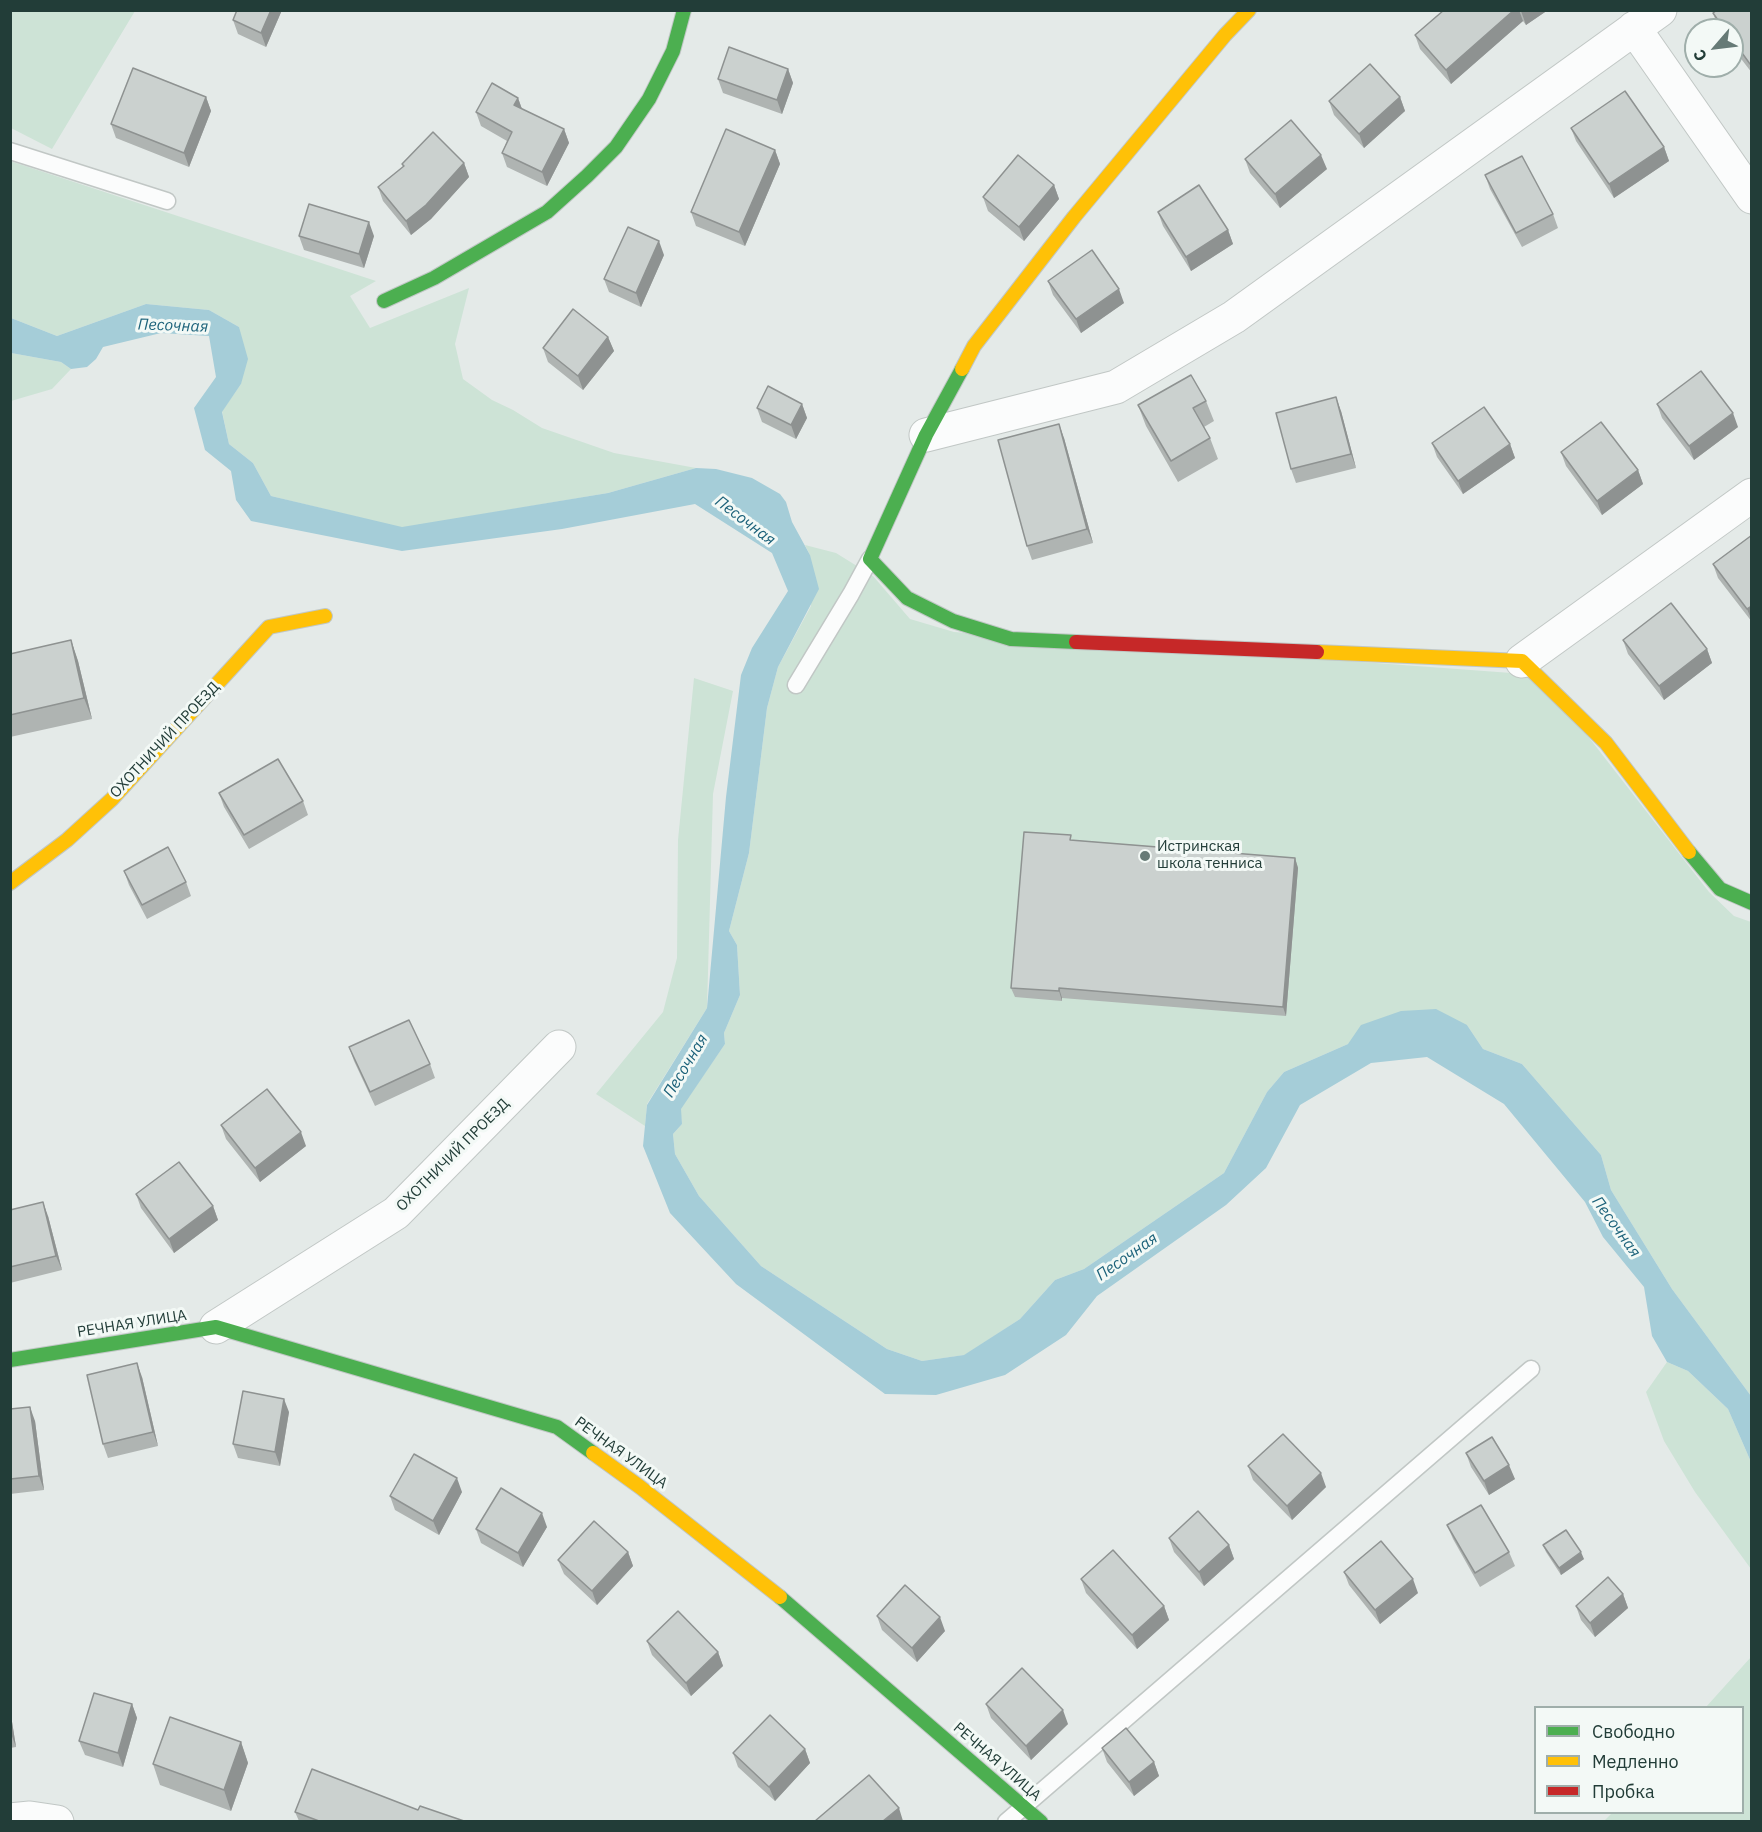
<!DOCTYPE html>
<meta charset="utf-8">
<style>
body{margin:0}
#map{position:relative;width:1762px;height:1832px;overflow:hidden;background:#e4eae8;font-family:"IBM Plex Sans",sans-serif}
canvas{display:block}
.frame{position:absolute;inset:0;border:12px solid #223d38;pointer-events:none}
.legend{position:absolute;left:1534px;top:1706px;width:210px;height:108px;box-sizing:border-box;background:#f3f9f6;border:2px solid #9faeaa;margin:0;padding:8px 10px;list-style:none;font-size:18px;color:#223d38}
.legend li{display:flex;align-items:center;gap:12px;height:30px}
.legend b{width:30px;border:2px solid #9faeaa}
.north{position:absolute;left:1684px;top:18px;width:60px;height:60px;box-sizing:border-box;background:#f3f9f6;border:2px solid #9faeaa;border-radius:50%;rotate:242deg;font-size:16px;font-weight:700;line-height:24px;text-align:center;color:#223d38}
.north::after{content:'';display:block;margin:auto;width:21px;height:27px;background:#667a76;clip-path:polygon(50% 0,100% 100%,50% 72%,0 100%)}
</style>
<div id="map">
<canvas width="1762" height="1832"></canvas>
<div class="frame"></div>
<ul class="legend">
<li><b style="height:8px;background:#4caf50"></b>Свободно</li>
<li><b style="height:8px;background:#ffc107"></b>Медленно</li>
<li><b style="height:8px;background:#c62828"></b>Пробка</li>
</ul>
<div class="north">С</div>
</div>
<script>
const c = document.querySelector('canvas').getContext('2d');
c.lineJoin = 'round';
function fillPath(path, color) {
  c.fillStyle = color;
  c.fill(path, 'evenodd');
}
function trace(path, color, width, dash) {
  c.strokeStyle = color;
  c.lineWidth = width;
  c.lineCap = dash ? 'butt' : 'round';
  c.setLineDash(dash || []);
  c.stroke(path);
}
function write(font, color, halo, rows, align = 'center') {
  c.font = font + ' "IBM Plex Sans",sans-serif';
  c.lineWidth = 6;
  c.setLineDash([]);
  c.textBaseline = 'middle';
  c.strokeStyle = halo;
  c.fillStyle = color;
  for (const [text, x, y, turn = 0] of rows) {
    c.save();
    c.translate(x, y);
    c.rotate((+turn || 0) * Math.PI / 180);
    c.textAlign = isNaN(turn) ? turn : align;
    if (halo) c.strokeText(text, 0, 0);
    c.fillText(text, 0, 0);
    c.restore();
  }
}
fillPath(new Path2D(`
 M10,11H135L52,149L11,128Z
 M10,161L376,281L350,296L370,328L469,288L455,344L463,379L492,400L513,410L542,428L614,453L696,468L608,493L402,528L271,496L253,463L229,444L222,411L241,384L239,327L209,310L146,304L57,336L11,318Z
 M11,353L61,362L71,369L52,389L11,401Z
 M805,545L836,553L873,576L910,619L954,632L1525,674L1545,681L1709,892L1734,916L1751,922V1396L1672,1289L1611,1190L1601,1155L1522,1064L1483,1049L1467,1025L1348,1044L1284,1072L1267,1092L1224,1173L1084,1269L1055,1280L1020,1319L965,1355L922,1361L887,1349L761,1266L699,1196L675,1154L673,1134L682,1124L680,1109L725,1044L724,1033L740,995L737,945L729,931L749,853L767,708L778,667L811,606L810,555Z
 M694,678L733,691L713,794L707,1008L647,1104L645,1126L596,1094L663,1012L677,958L678,840Z
 M1667,1362L1688,1371L1728,1409L1751,1462V1569L1695,1492L1664,1441L1646,1392Z
 M1751,1657V1821H1604L1612,1813L1742,1812V1708L1706,1707Z`), '#cde3d6');
fillPath(new Path2D(`
 M146,304L209,310L239,327L248,359L241,384L222,412L229,444L253,463L271,496L402,527L608,493L696,468L716,469L752,478L780,494L786,502L792,522L810,555L819,589L778,667L767,708L749,853L729,931L737,945L740,995L724,1033L725,1044L681,1109L682,1124L673,1134L675,1154L699,1196L761,1266L887,1349L922,1361L964,1355L1020,1319L1055,1280L1084,1269L1224,1173L1267,1092L1284,1072L1348,1044L1361,1025L1401,1011L1436,1009L1467,1025L1483,1049L1522,1064L1601,1155L1611,1190L1672,1289L1751,1396V1462L1728,1409L1688,1371L1667,1362L1652,1336L1644,1287L1603,1237L1585,1202L1504,1104L1427,1057L1371,1063L1300,1105L1266,1168L1226,1205L1097,1296L1066,1335L1005,1375L936,1395L885,1394L736,1284L670,1213L643,1146L647,1105L707,1008L726,797L741,675L752,648L788,591L772,553L695,504L562,529L402,551L251,521L236,500L231,471L205,450L194,408L216,377L209,336L161,333L103,347L96,359L87,367L71,369L61,362L11,353V318L57,336Z`), '#a5cdd8');
const lane = new Path2D(`
 M10,151L167,201
 M796,685L851,594L870,559
 M1006,1822L1531,1369`);
const street = new Path2D(`
 M1634,28L1752,197
 M926,435L1116,387L1234,317L1660,10
 M1522,661L1752,495
 M216,1327L396,1213L559,1047
 M10,1820L30,1818L57,1822`);
const fast = new Path2D(`
 M384,301L434,278L547,212L587,176L616,147L649,99L673,51L684,10
 M962,369L926,435L870,559L907,598L953,621L1011,639L1076,642
 M1689,852L1720,889L1752,903
 M10,1360L216,1327L557,1427L593,1453
 M780,1597L1041,1822`);
const slow = new Path2D(`
 M962,369L974,346L1074,217L1225,35L1249,10
 M1317,652L1522,661L1606,743L1689,852
 M10,883L67,840L112,799L269,627L325,616
 M593,1453L640,1487L780,1597`);
const jam = new Path2D(`
 M1076,642L1317,652`);
trace(lane, '#c1c7c5', 19);
trace(street, '#c1c7c5', 35);
trace(fast, '#c0c7c5', 16);
trace(slow, '#c0c7c5', 16);
trace(jam, '#c0c7c5', 16);
trace(lane, '#fbfcfc', 16);
trace(street, '#fbfcfc', 33);
trace(fast, '#4caf50', 14);
trace(slow, '#ffc107', 14);
trace(jam, '#c62828', 14);
fillPath(new Path2D(`
 M282,10L266,47L238,34L233,20Z
 M1444,10H1548L1526,25L1523,21L1451,84L1420,49L1415,35Z
 M1752,10V73L1732,47V30H1720L1718,27L1713,13Z
 M788,69L793,83L782,114L723,93L718,79Z
 M206,97L211,111L189,167L116,138L111,124Z
 M1400,97L1405,111L1364,148L1334,115L1329,101Z
 M518,98L522,109L564,129L569,143L547,186L507,167L502,153L507,141L481,126L476,112Z
 M1571,128L1664,147L1669,161L1614,198L1576,141Z
 M775,150L780,164L745,246L696,226L691,212Z
 M1245,159L1327,169L1280,208L1250,173Z
 M464,163L469,177L431,219L411,235L383,201L378,187L403,167L402,164Z
 M1485,175L1553,214L1558,228L1522,247L1490,189Z
 M1054,185L1059,199L1024,241L988,211L983,197Z
 M1158,212L1228,230L1233,244L1191,271L1163,226Z
 M299,236H374L364,268L304,250Z
 M664,255L641,307L609,292L604,279Z
 M1048,281L1124,303L1081,333L1053,295Z
 M608,337L614,351L583,390L548,362L543,348Z
 M1206,401L1214,421L1204,427L1210,438L1218,459L1178,482L1146,426L1138,405Z
 M802,404L807,418L796,439L762,422L757,408Z
 M1657,404L1738,427L1694,460L1662,418Z
 M1341,411L1356,468L1296,483L1291,469Z
 M1064,438L1093,543L1032,560L1027,546Z
 M1432,443L1510,444L1515,458L1463,494L1437,457Z
 M1561,452L1638,470L1643,484L1602,515L1566,466Z
 M1752,535V622L1718,578L1713,564Z
 M71,640L78,661L92,719L10,737V654Z
 M1623,640L1707,649L1712,663L1664,700L1628,654Z
 M219,793L303,801L308,815L249,849L224,807Z
 M1072,840L1295,858L1298,868L1286,1016L1062,998V1001L1015,997L1011,988Z
 M124,871L186,882L191,896L147,919L129,885Z
 M349,1047L430,1064L435,1078L375,1106L354,1061Z
 M221,1125L306,1146L260,1182L226,1139Z
 M136,1194L213,1206L218,1220L174,1253L141,1208Z
 M10,1210L48,1216L62,1270L10,1283Z
 M142,1377L158,1446L108,1458L103,1444Z
 M10,1409L35,1421L44,1490L10,1494Z
 M289,1412L280,1466L238,1458L233,1444Z
 M1466,1453L1515,1479L1489,1495L1471,1467Z
 M1248,1466L1326,1487L1292,1520L1253,1480Z
 M462,1492L439,1535L395,1510L390,1496Z
 M1447,1525L1509,1552L1515,1566L1480,1587L1453,1539Z
 M547,1527L523,1567L481,1543L476,1529Z
 M1169,1538L1229,1545L1234,1559L1204,1586L1174,1552Z
 M1543,1545L1584,1559L1561,1575L1546,1552Z
 M628,1552L633,1566L597,1605L564,1574L558,1560Z
 M1344,1572L1418,1593L1380,1624L1349,1585Z
 M1081,1579L1164,1606L1169,1620L1137,1649L1086,1593Z
 M1623,1594L1628,1608L1595,1637L1581,1620L1576,1606Z
 M877,1616L945,1631L917,1662L882,1630Z
 M647,1641L718,1652L723,1666L691,1696L652,1655Z
 M132,1704L137,1718L123,1767L85,1755L79,1741Z
 M986,1704L1068,1724L1031,1760L991,1718Z
 M10,1709L16,1747L10,1748Z
 M241,1742L248,1763L231,1811L160,1785L153,1764Z
 M1102,1748L1154,1762L1159,1776L1134,1796L1107,1762Z
 M805,1749L810,1763L775,1801L738,1767L733,1753Z
 M295,1812L464,1821H299Z`), '#afb4b2');
fillPath(new Path2D(`
 M271,10H282L266,47L261,33Z
 M1514,10H1519L1523,21L1451,84L1446,70Z
 M1522,10H1548L1526,25L1521,11Z
 M788,69L793,83L782,114L777,100Z
 M206,97L211,111L189,167L184,153Z
 M1400,97L1405,111L1364,148L1359,134Z
 M518,98L523,112L514,105Z
 M564,129L569,143L547,186L542,172Z
 M1664,147L1669,161L1614,198L1609,184Z
 M775,150L780,164L745,246L739,232Z
 M1321,155L1327,169L1280,208L1275,194Z
 M464,163L469,177L431,219L411,235L406,221Z
 M1054,185L1059,199L1024,241L1019,227Z
 M369,222L374,236L364,268L359,254Z
 M1228,230L1233,244L1191,271L1186,257Z
 M659,241L664,255L641,307L636,293Z
 M1119,289L1124,303L1081,333L1076,319Z
 M608,337L614,351L583,390L578,376Z
 M1336,397L1341,411L1356,468L1351,454Z
 M802,404L807,418L796,439L791,425Z
 M1733,413L1738,427L1694,460L1689,446Z
 M1059,424L1064,438L1093,543L1087,529Z
 M1510,444L1515,458L1463,494L1458,481Z
 M1638,470L1643,484L1602,515L1597,501Z
 M1752,606V621L1747,609Z
 M71,640L78,661L92,719L84,698Z
 M1707,649L1712,663L1664,700L1659,686Z
 M1295,858L1298,868L1286,1016L1283,1007Z
 M1059,988L1062,998V1001L1059,991Z
 M301,1132L306,1146L260,1182L255,1168Z
 M43,1202L48,1216L62,1270L56,1256Z
 M213,1206L218,1220L174,1253L169,1239Z
 M137,1363L142,1377L158,1446L153,1432Z
 M284,1399L289,1412L280,1466L275,1452Z
 M30,1407L35,1421L44,1490L39,1476Z
 M1509,1465L1515,1479L1489,1495L1484,1481Z
 M1321,1473L1326,1487L1292,1520L1287,1506Z
 M457,1478L462,1492L439,1535L433,1521Z
 M542,1513L547,1527L523,1567L518,1553Z
 M1229,1545L1234,1559L1204,1586L1199,1572Z
 M628,1552L633,1566L597,1605L592,1591Z
 M1581,1552L1584,1559L1561,1575L1559,1568Z
 M1413,1579L1418,1593L1380,1624L1375,1610Z
 M1623,1594L1628,1608L1595,1637L1590,1623Z
 M1164,1606L1169,1620L1137,1649L1132,1635Z
 M940,1617L945,1631L917,1662L912,1648Z
 M718,1652L723,1666L691,1696L686,1683Z
 M132,1704L137,1718L123,1767L118,1753Z
 M10,1709L16,1747L10,1731Z
 M1063,1710L1068,1724L1031,1760L1026,1746Z
 M241,1742L248,1763L231,1811L224,1790Z
 M805,1749L810,1763L775,1801L769,1787Z
 M1154,1762L1159,1776L1134,1796L1129,1782Z
 M899,1808L903,1821H883Z`), '#8e9291');
const building = new Path2D(`
 M237,10H271L261,33L233,20Z
 M1444,10H1514L1446,70L1415,35Z
 M1717,10H1752V63L1750,64L1732,39V30H1725L1713,13Z
 M729,47L788,69L777,100L718,79Z
 M1370,64L1400,97L1359,134L1329,101Z
 M133,68L206,97L184,153L111,124Z
 M492,83L518,98L514,105L564,129L542,172L502,153L512,132L476,112Z
 M1625,91L1664,147L1609,184L1571,128Z
 M1291,120L1321,155L1275,194L1245,159Z
 M726,129L775,150L739,232L691,212Z
 M433,132L464,163L426,205L406,221L378,187L404,166L402,164Z
 M1018,155L1054,185L1019,227L983,197Z
 M1522,156L1553,214L1516,233L1485,175Z
 M1199,185L1228,230L1186,257L1158,212Z
 M309,204L369,222L359,254L299,236Z
 M628,227L659,241L636,293L604,279Z
 M1092,250L1119,289L1076,319L1048,281Z
 M573,309L608,337L578,376L543,348Z
 M1701,371L1733,413L1689,446L1657,404Z
 M1191,375L1206,401L1193,408L1210,438L1171,461L1138,405Z
 M768,386L802,404L791,425L757,408Z
 M1336,397L1351,454L1291,469L1276,413Z
 M1484,407L1510,444L1458,481L1432,443Z
 M1601,422L1638,470L1597,501L1561,452Z
 M1059,424L1087,529L1027,546L998,440Z
 M1752,535V606L1747,609L1713,564Z
 M1671,603L1707,649L1659,686L1623,640Z
 M71,640L84,698L10,715V654Z
 M278,759L303,801L244,835L219,793Z
 M1024,832L1071,835L1070,840L1295,858L1283,1007L1059,988V991L1011,988Z
 M168,847L186,882L142,905L124,871Z
 M409,1020L430,1064L370,1092L349,1047Z
 M267,1089L301,1132L255,1168L221,1125Z
 M179,1162L213,1206L169,1239L136,1194Z
 M43,1202L56,1256L10,1267V1210Z
 M137,1363L153,1432L103,1444L87,1375Z
 M243,1391L284,1399L275,1452L233,1444Z
 M30,1407L39,1476L10,1479V1409Z
 M1283,1434L1321,1473L1287,1506L1248,1466Z
 M1492,1437L1509,1465L1484,1481L1466,1453Z
 M414,1454L457,1478L433,1521L390,1496Z
 M501,1488L542,1513L518,1553L476,1529Z
 M1481,1505L1509,1552L1475,1573L1447,1525Z
 M1198,1511L1229,1545L1199,1572L1169,1538Z
 M594,1521L628,1552L592,1591L558,1560Z
 M1566,1530L1581,1552L1559,1568L1543,1545Z
 M1381,1541L1413,1579L1375,1610L1344,1572Z
 M1113,1550L1164,1606L1132,1635L1081,1579Z
 M1608,1577L1623,1594L1590,1623L1576,1606Z
 M905,1585L940,1617L912,1648L877,1616Z
 M678,1611L718,1652L686,1683L647,1641Z
 M1022,1668L1063,1710L1026,1746L986,1704Z
 M94,1693L132,1704L118,1753L79,1741Z
 M770,1715L805,1749L769,1787L733,1753Z
 M170,1717L241,1742L224,1790L153,1764Z
 M1126,1728L1154,1762L1129,1782L1102,1748Z
 M312,1769L418,1810L420,1806L464,1821H319L295,1812Z
 M869,1775L899,1808L883,1821H815Z`);
fillPath(building, '#cbd1cf');
trace(building, '#8e9291', 1.5);
for (const [x, y, r, color] of [
 [1145,856,6,"#667a76"]
]) {
  const dot = new Path2D();
  dot.arc(x, y, r, 0, 2 * Math.PI);
  c.fillStyle = color;
  c.fill(dot);
  trace(dot, '#f3f9f6', 2);
}
write('15px', '#223d38', '#f3f9f6', [
 ["ОХОТНИЧИЙ ПРОЕЗД",165,740,-47],
 ["ОХОТНИЧИЙ ПРОЕЗД",453,1155,-45],
 ["РЕЧНАЯ УЛИЦА",132,1324,-9],
 ["РЕЧНАЯ УЛИЦА",621,1453,36],
 ["РЕЧНАЯ УЛИЦА",997,1762,41]
]);
write('15px', '#223d38', '#f3f9f6', [
 ["Истринская",1157,847],
 ["школа тенниса",1157,864]
], 'left');
write('italic 16px', '#1c627a', '#f3f9f6', [
 ["Песочная",173,326,2],
 ["Песочная",745,521,37],
 ["Песочная",686,1066,-59],
 ["Песочная",1616,1227,54],
 ["Песочная",1127,1257,-35]
]);
</script>
